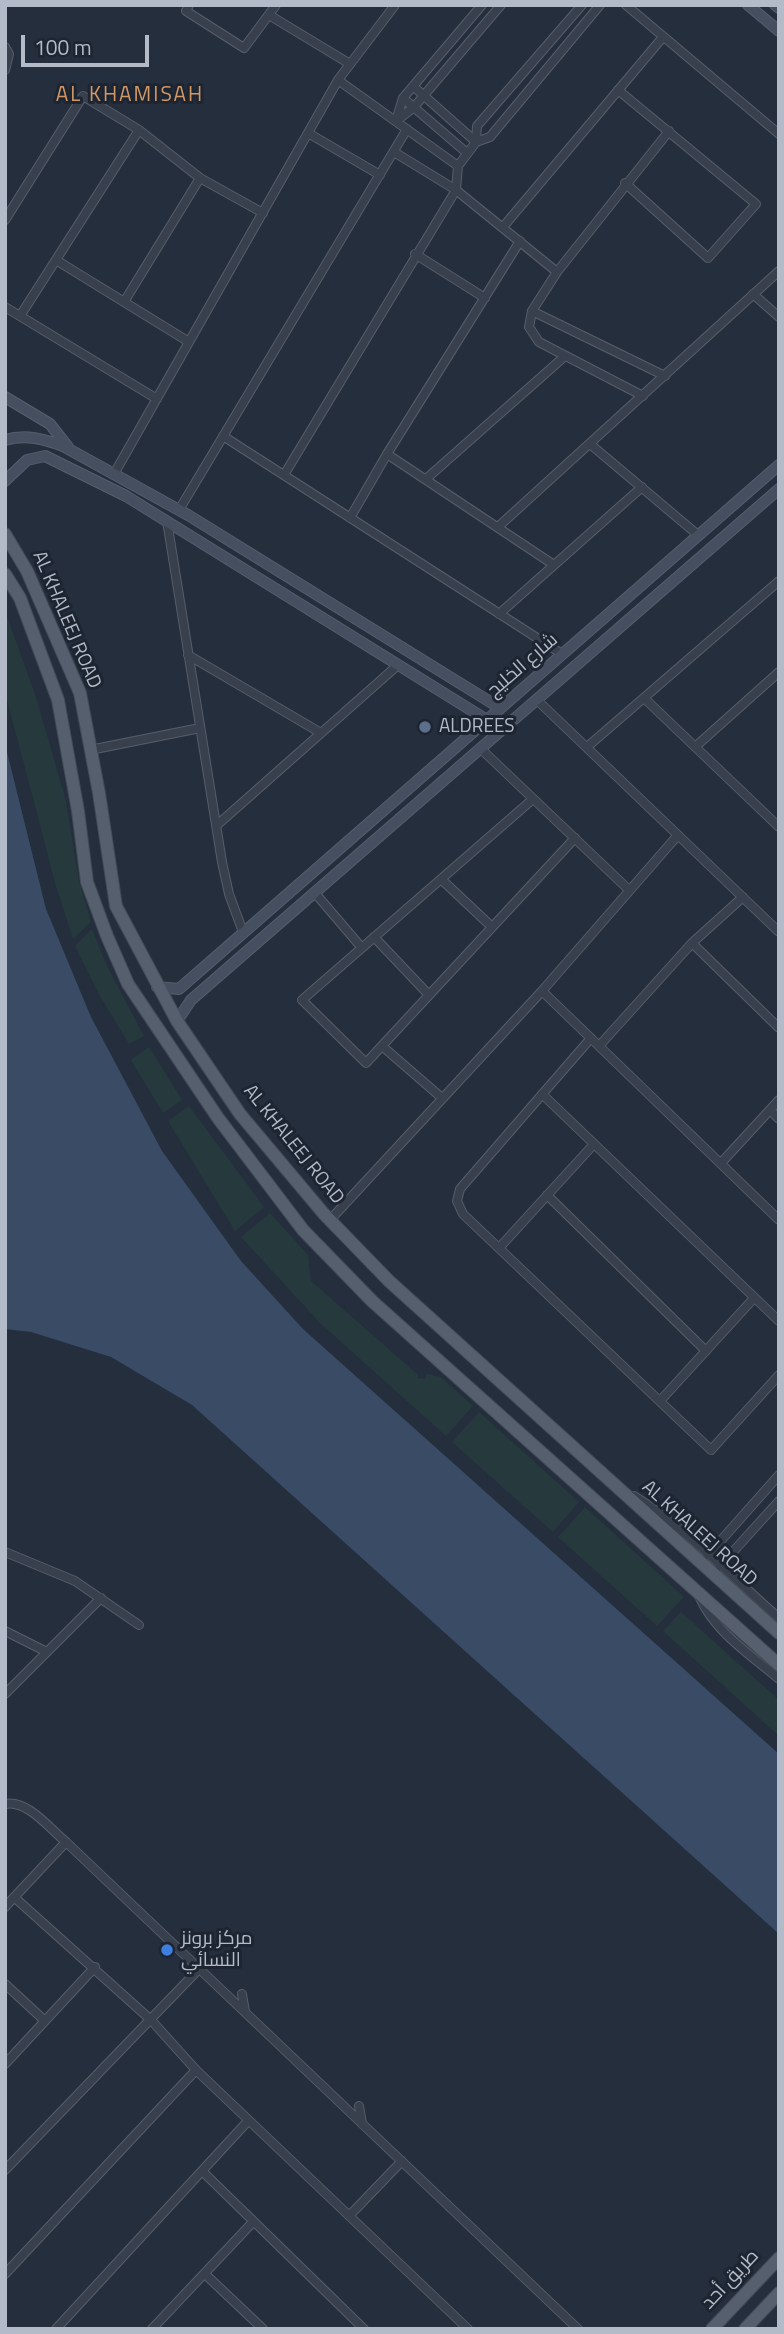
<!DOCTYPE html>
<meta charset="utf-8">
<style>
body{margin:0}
#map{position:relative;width:784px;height:2334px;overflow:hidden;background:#242e3d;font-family:"Titillium Web",sans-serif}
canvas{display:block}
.frame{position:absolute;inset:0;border:7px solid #b4bbc8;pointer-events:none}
.scale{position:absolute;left:21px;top:35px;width:128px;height:32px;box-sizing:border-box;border:4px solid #b4bbc8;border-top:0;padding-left:9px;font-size:21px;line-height:24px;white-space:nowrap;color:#b4bbc8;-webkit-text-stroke:5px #1d2532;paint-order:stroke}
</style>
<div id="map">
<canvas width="784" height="2334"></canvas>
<div class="frame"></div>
<div class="scale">100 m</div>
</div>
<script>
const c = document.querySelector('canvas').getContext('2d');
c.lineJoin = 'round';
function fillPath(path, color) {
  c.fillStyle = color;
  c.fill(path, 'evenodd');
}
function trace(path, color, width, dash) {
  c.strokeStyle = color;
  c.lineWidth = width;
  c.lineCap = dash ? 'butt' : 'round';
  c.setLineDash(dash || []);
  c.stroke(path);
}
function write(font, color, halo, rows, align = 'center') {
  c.font = font + ' "Titillium Web",Cairo,sans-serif';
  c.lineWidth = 6;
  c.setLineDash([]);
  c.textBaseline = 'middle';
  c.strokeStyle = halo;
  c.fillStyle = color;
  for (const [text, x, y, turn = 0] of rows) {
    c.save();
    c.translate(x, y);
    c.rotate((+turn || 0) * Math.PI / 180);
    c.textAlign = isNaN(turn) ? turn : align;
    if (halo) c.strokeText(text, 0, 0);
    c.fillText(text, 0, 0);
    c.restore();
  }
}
fillPath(new Path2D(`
 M5,611L35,694L66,801L79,881L91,922L73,939L56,886L5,692Z
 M92,929L106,964L144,1036L129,1044L100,996L75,946Z
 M149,1047L182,1100L163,1113L131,1060Z
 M189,1106L264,1207L235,1231L168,1121Z
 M270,1213L308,1255L311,1281L417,1374L418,1378L425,1379L426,1374L441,1377L473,1406L446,1436L320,1323L241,1237Z
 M479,1412L579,1502L553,1532L452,1442Z
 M585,1507L684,1597L657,1626L558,1537Z
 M681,1612L779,1700V1736L663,1631Z`), '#263a3e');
fillPath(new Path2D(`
 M5,744L46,909L91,1017L162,1151L241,1261L303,1329L779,1754V1934L192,1405L111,1357L31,1332L5,1329Z`), '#3a4b65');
const street = new Path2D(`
 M189,5L186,11L244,48L276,5
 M626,5L779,134
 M269,15L350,64
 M5,47L9,54L5,70
 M338,80L458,166
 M413,86L476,142L490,137L600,5
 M618,90L756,204L708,258L625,183
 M403,98L467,153
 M396,121L414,107L501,5
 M396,121L403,98L482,5
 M139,130L200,178
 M308,133L380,175
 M394,152L456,190L557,272
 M5,220L83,96L139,130L20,316
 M503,227L663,37
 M415,254L485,298
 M56,260L189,342
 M753,294L779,317
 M124,302L200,178L263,213
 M5,307L157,399
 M532,311L665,376
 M643,396L539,342L529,327L532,311L557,272L669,131
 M223,436L562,654
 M590,444L698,535
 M387,454L554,565
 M114,474L338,80L395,5
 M284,475L456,190L458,166L476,142L477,126L582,5
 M426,479L565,356
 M179,510L407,129
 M350,518L387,454L520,241
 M167,521L222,862L229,894L243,932
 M499,526L779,271
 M499,614L642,487
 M188,655L321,733
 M644,698L779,827
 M537,700L779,932
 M587,747L779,581
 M695,747L779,672
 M481,749L629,890
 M90,750L200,728
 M533,799L302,1000L366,1063L575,838
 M216,826L398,665
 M441,879L492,927
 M315,893L362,948
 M374,937L429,995
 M692,943L743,897
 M542,991L779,1220
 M591,1038L460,1189L457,1201L463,1214L711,1450L779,1375
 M382,1046L442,1098
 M599,1046L692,943L779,1028
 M542,1094L779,1321
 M770,1110L779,1119
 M721,1163L779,1100
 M547,1195L706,1351
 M330,1220L542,991L678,835
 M499,1248L594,1144
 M660,1401L754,1298
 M634,1496C686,1528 733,1578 779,1618
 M5,1552L75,1581L139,1625
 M708,1555L779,1475
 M720,1566L779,1501
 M700,1598C715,1632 751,1655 779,1679
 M5,1631L47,1652
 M5,1694L101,1598
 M5,1804C27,1799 50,1829 66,1842L578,2329
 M14,1897L151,2020L196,2070L468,2329
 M5,1907L66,1842
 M5,1984L45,2021
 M242,1994L245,2012
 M5,2064L95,1967
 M359,2106L362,2124
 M5,2170L199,1969
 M202,2171L364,2329
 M349,2216L402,2161
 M5,2274L196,2070
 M205,2274L263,2329
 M56,2329L248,2121
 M152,2329L253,2222`);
const secondary = new Path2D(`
 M748,5L779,31
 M775,5L779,8
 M5,397L50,424L68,447
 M5,440C26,434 44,439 63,446L188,515L500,708
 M5,481L27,460L45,456L126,496L487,720
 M157,987L179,989L779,465
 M177,1021L191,1000L779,489`);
const primary = new Path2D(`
 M5,534L27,571L80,693L99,793L116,906L177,1021L240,1114L324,1214L389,1281L779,1633
 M5,574L20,598L58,700L78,811L87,882L107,936L128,984L218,1118L303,1230L372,1301L779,1665
 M712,2329L779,2258
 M745,2329L779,2293`);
trace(street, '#565e6b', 10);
trace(secondary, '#565e6b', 12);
trace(primary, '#414956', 14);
trace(street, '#38404d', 8);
trace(secondary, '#464f60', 10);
trace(primary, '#565f6d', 12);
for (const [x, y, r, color] of [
 [425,727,7,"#5c6f8a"],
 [167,1950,7,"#3f7fe0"]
]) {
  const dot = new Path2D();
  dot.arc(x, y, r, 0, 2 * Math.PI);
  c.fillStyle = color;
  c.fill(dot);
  trace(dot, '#1d2532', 2.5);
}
write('19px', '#b4bbc8', '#1d2532', [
 ["AL KHALEEJ ROAD",66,620,67],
 ["شارع الخليج",523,666,-41],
 ["AL KHALEEJ ROAD",293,1145,51],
 ["AL KHALEEJ ROAD",699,1534,42],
 ["طريق أحد",731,2280,-47]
]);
write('19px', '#b4bbc8', '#1d2532', [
 ["ALDREES",439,727],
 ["مركز برونز",181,1939],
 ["النسائي",181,1961]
], 'left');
c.letterSpacing = '2px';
write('21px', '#d19866', '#1d2532', [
 ["AL KHAMISAH",130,96]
]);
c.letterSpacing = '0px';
</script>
